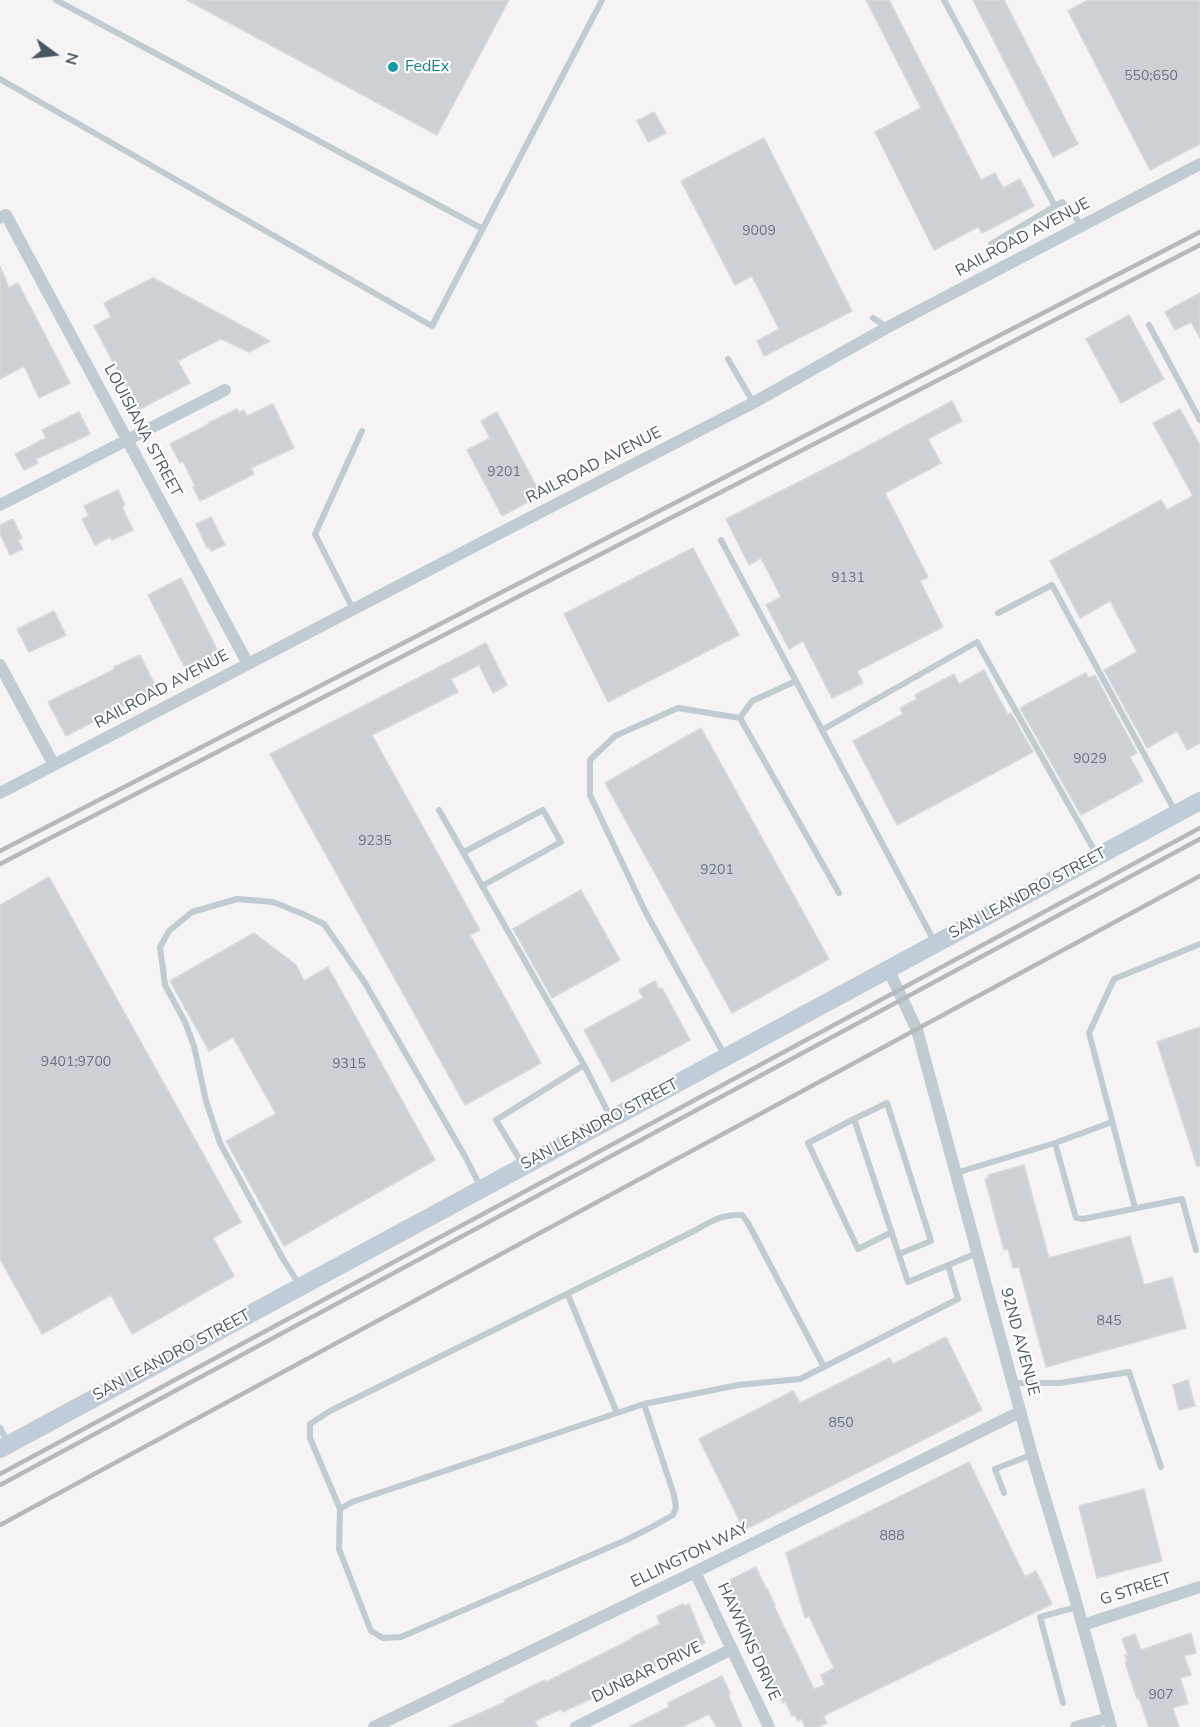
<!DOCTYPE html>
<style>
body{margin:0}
#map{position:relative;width:1200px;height:1727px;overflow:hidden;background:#f5f3f3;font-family:"Nunito Sans",sans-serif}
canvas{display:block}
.north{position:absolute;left:24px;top:24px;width:60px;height:60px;-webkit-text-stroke:4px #fff;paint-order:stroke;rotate:105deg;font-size:16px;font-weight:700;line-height:24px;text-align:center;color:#495762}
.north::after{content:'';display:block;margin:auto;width:21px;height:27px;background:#495762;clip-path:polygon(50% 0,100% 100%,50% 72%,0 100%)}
</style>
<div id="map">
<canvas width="1200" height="1727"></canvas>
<div class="north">N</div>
</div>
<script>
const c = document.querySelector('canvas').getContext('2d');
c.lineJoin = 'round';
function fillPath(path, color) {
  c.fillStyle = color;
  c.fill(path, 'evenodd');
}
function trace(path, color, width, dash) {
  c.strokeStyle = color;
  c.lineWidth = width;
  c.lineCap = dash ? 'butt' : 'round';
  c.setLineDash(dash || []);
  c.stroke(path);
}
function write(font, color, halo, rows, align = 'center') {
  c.font = font + ' "Nunito Sans",sans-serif';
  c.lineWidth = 4.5;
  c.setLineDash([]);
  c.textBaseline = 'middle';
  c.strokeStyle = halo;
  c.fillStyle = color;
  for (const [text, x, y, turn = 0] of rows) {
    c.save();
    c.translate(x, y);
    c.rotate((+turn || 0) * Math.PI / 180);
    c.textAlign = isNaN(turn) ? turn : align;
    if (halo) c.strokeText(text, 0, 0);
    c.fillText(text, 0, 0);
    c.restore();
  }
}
const building = new Path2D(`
 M187,0H509L437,135Z
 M866,0H889L981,180L995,173L1003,188L1020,179L1034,206L982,233L978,227L934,250L875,132L921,108Z
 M973,0H1004L1078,144L1053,157Z
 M1088,0H1200V144L1150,170L1068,11Z
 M654,112L666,133L648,142L637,121Z
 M764,138L852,311L764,356L757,341L779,329L752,276L735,285L681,181Z
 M0,266L9,288L18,283L70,383L39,398L24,366L0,379Z
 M153,278L235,322L270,341L249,352L221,339L197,351L178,361L190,383L138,410L94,326L111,317L104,303Z
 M1200,293V338L1191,322L1175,330L1165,312Z
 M1129,315L1164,379L1121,403L1086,339Z
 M952,401L962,421L928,439L941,463L885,493L928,577L920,581L943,627L857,671L863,683L832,698L803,641L789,649L766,605L781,597L761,558L749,565L726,519L842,460Z
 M273,404L294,448L251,468L254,474L200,501L193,487L195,486L183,461L180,463L170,444L209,424L208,423L237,409L239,413L244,410L247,416Z
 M1180,409L1200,445V743L1187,750L1177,731L1147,748L1104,670L1137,652L1110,601L1080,618L1050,561L1161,500L1167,510L1193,496L1153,423Z
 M79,412L90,434L36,459L38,463L24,470L15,454L46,438L42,430Z
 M497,412L541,495L502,516L467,450L490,438L481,421Z
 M118,490L125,505L122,507L133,530L112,540L110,537L95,545L82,519L89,516L84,506Z
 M211,517L225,545L211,551L210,547L207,548L196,524Z
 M13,519L22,538L18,540L23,549L10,555L0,534V525Z
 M693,548L739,635L608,702L564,614Z
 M181,578L221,657L188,674L148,595Z
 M54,611L66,635L29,652L17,629Z
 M486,643L507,685L493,693L479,665L451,679L458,692L372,735L480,930L470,935L541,1063L465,1105L270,754Z
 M140,655L157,689L66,736L48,702L115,669L114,667Z
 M984,670L1008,715L1011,713L1033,752L897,825L853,741L903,714L900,708L917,699L915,695L954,674L959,684Z
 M1086,673L1088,678L1095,675L1137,753L1130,757L1143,781L1081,815L1020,708Z
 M701,728L829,959L732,1013L605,783Z
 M49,877L241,1222L213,1238L234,1276L132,1334L111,1295L42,1334L0,1259V905Z
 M581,890L620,960L552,998L513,929Z
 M254,933L296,965L304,981L328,967L435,1160L284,1246L226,1141L276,1114L233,1037L209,1051L170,981Z
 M655,981L659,989L662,988L690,1040L612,1082L584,1030L643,998L639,990Z
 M1200,1027V1166H1197L1157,1042Z
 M1024,1165L1049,1258L1130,1236L1144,1285L1172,1277L1186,1328L1046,1367L1019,1267L1013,1268L1008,1249L1004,1250L985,1179L989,1178L988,1175Z
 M946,1337L982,1410L744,1530L699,1439L793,1391L800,1403L890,1358L893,1364Z
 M1188,1380L1195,1406L1179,1410L1173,1385Z
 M969,1462L1025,1577L1036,1571L1052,1604L823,1716L827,1723L818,1727H805L802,1719L798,1721L795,1715L792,1716L785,1701L783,1703L724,1583L756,1567L766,1589L767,1588L775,1605L774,1606L814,1689L825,1685L821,1675L834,1668L809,1616L805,1618L786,1553Z
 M1144,1489L1162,1561L1097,1578L1079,1506Z
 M683,1604L685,1606L689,1604L705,1643L626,1680L625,1678L599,1690L601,1694L563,1712L561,1709L535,1721L538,1727H449L505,1702L504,1700L545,1680L546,1682L632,1639L631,1638L660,1624L657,1616Z
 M1191,1633L1196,1653L1184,1656L1191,1675L1180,1678L1188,1703L1173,1708L1179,1727H1149L1139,1698L1137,1699L1125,1662L1127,1661L1125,1655H1128L1122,1639L1135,1634L1141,1650Z
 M722,1676L730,1693L728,1694L742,1727H717L709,1714L682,1727H629L669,1707L668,1703Z`);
fillPath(building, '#cdd0d5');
trace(building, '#d7d9de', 1.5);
trace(new Path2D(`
 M56,0L483,229
 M944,0L1055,206
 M0,79L432,326L602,0
 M991,244L1062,202L1082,225
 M873,318L887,327
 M1149,325L1200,420
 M728,359L753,402
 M721,540L934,941
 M353,609L315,534L362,431
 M998,613L1052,585L1176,813
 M796,681L752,701L740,718L839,893
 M822,730L977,642L1097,855
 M439,810L584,1065L611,1118
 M464,852L543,810L561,842L482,886
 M725,1056L646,913L590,795V760L615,736L678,708L740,718
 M854,1119L808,1143L858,1249L892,1232
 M1055,1143L1112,1122
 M523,1165L496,1120L584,1065
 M956,1173L1055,1143L1076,1218L1083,1219L1182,1199L1196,1250
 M1135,1208L1089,1033L1114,979L1200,944
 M899,1254L931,1241L887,1103L854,1119C872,1173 890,1227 908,1282L977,1253
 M299,1284L283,1259L220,1143L206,1101L194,1046L185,1022L165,985L160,947L169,931L192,912L237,899L273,902L303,914L324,924L365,983L466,1158L481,1188
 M568,1295L617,1413
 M1013,1383H1060L1129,1372L1161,1467
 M644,1404L674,1495L676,1508L673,1515L650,1528L626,1540L401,1637L383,1638L371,1631L339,1549L340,1509L352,1502L644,1404L738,1385L800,1379L958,1299L948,1265
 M0,1428L7,1441
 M1004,1493L995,1469L1031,1455
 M340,1509L310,1438V1424L330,1411L696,1230C711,1221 723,1214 742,1215L748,1223L824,1367
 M1063,1703L1040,1617L1077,1607`), '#c0cbd2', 6);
trace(new Path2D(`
 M0,218L6,215L248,664
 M0,505L225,390
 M0,665L54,765
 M0,793L502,532L753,403L888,327L1200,164
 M888,969L917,1030L1032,1455L1073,1591L1111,1727
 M695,1572L769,1727
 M1083,1625L1200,1587
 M374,1727L695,1572L1020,1412
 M576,1727L732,1649
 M1076,1727L1109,1718`), '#c0cbd2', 12);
trace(new Path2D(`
 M0,1449L1200,801`), '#c0ccd7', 18);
trace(new Path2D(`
 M0,851L1200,232
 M0,864L1200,245
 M0,1474L1200,828
 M0,1485L1200,839
 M0,1525L1200,876`), '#b5b8bd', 4.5);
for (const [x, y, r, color] of [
 [393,67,6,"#0f9aa8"]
]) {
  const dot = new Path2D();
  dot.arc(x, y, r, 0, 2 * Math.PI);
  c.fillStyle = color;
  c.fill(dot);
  trace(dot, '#fff', 2);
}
write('14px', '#6a757f', null, [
 ["550;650",1151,77],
 ["9009",759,232],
 ["9201",504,473],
 ["9131",848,579],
 ["9029",1090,760],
 ["9235",375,842],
 ["9201",717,871],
 ["9401;9700",76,1063],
 ["9315",349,1065],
 ["845",1109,1322],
 ["850",841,1424],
 ["888",892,1537],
 ["907",1161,1696]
]);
write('16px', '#0d838f', '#fff', [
 ["FedEx",405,67]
], 'left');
write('16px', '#495762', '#fff', [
 ["RAILROAD AVENUE",1023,238,-28],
 ["LOUISIANA STREET",142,431,62],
 ["RAILROAD AVENUE",594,466,-27],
 ["RAILROAD AVENUE",162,690,-28],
 ["SAN LEANDRO STREET",1028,894,-28],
 ["SAN LEANDRO STREET",600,1125,-28],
 ["92ND AVENUE",1019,1342,75],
 ["SAN LEANDRO STREET",172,1356,-28],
 ["ELLINGTON WAY",690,1556,-26],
 ["G STREET",1136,1590,-18],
 ["HAWKINS DRIVE",748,1642,65],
 ["DUNBAR DRIVE",647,1673,-26]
]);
</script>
